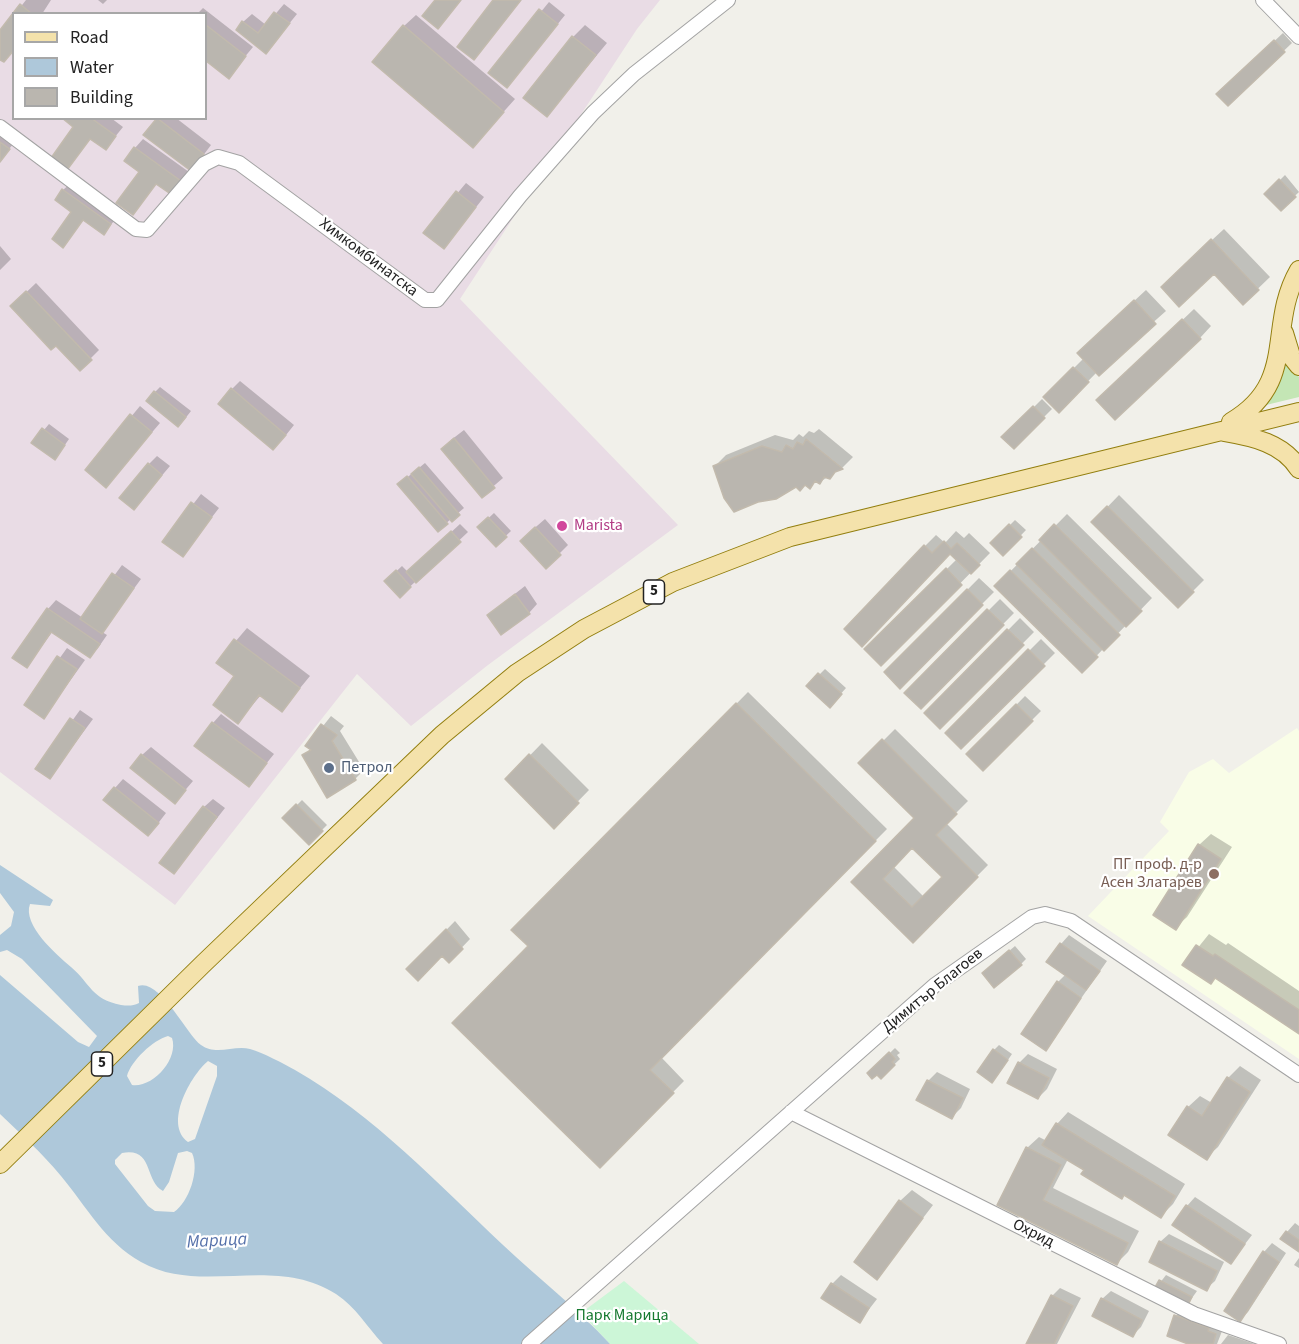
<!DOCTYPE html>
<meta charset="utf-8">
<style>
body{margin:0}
#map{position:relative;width:1299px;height:1344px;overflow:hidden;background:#f1f0ea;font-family:"Source Sans 3",sans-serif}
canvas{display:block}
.legend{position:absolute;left:12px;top:12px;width:195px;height:108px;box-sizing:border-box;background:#fff;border:2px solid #a7a7a7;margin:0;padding:8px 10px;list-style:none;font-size:18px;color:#222}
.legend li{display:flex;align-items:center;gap:12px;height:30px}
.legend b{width:30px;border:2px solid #a7a7a7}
</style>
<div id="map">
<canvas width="1299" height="1344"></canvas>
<ul class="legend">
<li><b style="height:8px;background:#f4e2ab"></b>Road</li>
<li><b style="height:16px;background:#aec8da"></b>Water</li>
<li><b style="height:16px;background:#bab6af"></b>Building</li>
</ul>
</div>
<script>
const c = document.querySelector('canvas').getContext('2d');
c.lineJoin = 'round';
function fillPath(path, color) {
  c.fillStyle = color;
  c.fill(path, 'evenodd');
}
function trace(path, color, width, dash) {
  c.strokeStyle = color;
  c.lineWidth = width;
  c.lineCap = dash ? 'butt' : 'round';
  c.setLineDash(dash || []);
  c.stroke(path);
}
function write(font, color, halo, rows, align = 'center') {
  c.font = font + ' "Source Sans 3",sans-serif';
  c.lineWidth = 4.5;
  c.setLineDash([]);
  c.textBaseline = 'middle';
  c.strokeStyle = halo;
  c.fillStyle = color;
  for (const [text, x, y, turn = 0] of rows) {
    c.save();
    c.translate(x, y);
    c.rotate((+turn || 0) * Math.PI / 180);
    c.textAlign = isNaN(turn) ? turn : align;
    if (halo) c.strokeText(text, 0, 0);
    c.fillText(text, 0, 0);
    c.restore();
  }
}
fillPath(new Path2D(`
 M0,0H660L637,29L460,299L678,525L488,665L411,726L357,674L175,905L0,772ZM14,14H206V118H14Z`), '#e9dce5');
fillPath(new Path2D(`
 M1297,728L1299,731V1059L1088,916L1169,831L1160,822L1189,772L1213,759L1229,773Z`), '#f9fde7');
fillPath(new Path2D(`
 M1282,358L1299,377V397L1262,406Z`), '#c4e6b5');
fillPath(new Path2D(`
 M624,1281L699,1344H610L581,1313Z`), '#ccf6d7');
fillPath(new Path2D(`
 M0,865L53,900L50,906L30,904C22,925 57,955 71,967C91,984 91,999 121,1005C128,1006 133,1006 139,1003L138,986C160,978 186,1034 201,1045C216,1056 234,1045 250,1049C264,1053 282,1063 295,1070C374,1115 438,1184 503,1245C539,1279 577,1308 610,1344H383C367,1327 356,1307 336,1294C273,1254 201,1296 141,1262C105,1242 86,1206 61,1176C42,1153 21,1134 0,1114V975L78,1042L89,1047L97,1036L22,959L7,950L0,952V935L11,926L14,912L0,893ZM168,1036L172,1038C179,1059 153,1088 132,1085L127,1076C131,1061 153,1040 168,1036ZM208,1061L217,1066V1076L195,1139L188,1142C163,1124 191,1075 208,1061ZM187,1151L192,1153C200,1170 189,1202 174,1212L155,1211L148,1206L115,1164V1160L122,1153C154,1147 144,1181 163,1191L169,1182L178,1153Z`), '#aec8da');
fillPath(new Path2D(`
 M26,0H51L42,14H15Z
 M98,0H107L103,4Z
 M495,0H521L474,58Z
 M549,2L565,15L515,77L491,73Z
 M284,4L297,14L266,52L243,22L252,14L266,25Z
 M203,8L253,47L228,77L206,58V14H197Z
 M416,15L515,99L473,146L404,26Z
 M585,25L607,43L547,115L573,37Z
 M1283,33L1292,43L1228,104L1218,94Z
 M64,118H111L123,127L106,148L91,138L67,168L75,126Z
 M158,118H176L211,145L199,161Z
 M0,133L14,143L0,160Z
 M143,139L189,172L180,185L157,183L133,213L141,172L135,148Z
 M1285,175L1299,192L1281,209L1266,194Z
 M72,182L119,215L104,233L84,219L63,246L73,211L63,190Z
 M466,183L484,197L452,238L425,232Z
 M1224,229L1270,277L1243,303L1214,272L1174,275Z
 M0,246L11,259L0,270Z
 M36,283L99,350L80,369L56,344L12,306Z
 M1146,290L1166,311L1097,372L1059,411L1045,397L1084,358L1091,341Z
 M1194,309L1211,326L1200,338L1110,389Z
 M240,381L294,425L282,440L232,389Z
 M160,387L191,411L184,420L155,392Z
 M1042,399L1052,409L1014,447L1004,437Z
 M140,406L160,423L106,486L87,470Z
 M49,424L69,439L60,452L34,442Z
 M819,429L853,457L842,468L820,482L816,480L809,487L805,484L796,485L714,467L726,455L775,435L793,440L799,434L803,437L809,431L814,433Z
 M464,430L503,478L482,496L451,440Z
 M157,456L170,466L142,499L149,464Z
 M425,463L464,508L438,530L399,484Z
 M201,494L219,508L182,556L164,542Z
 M1119,495L1204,580L1178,606L1093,522Z
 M494,513L511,531L496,545L479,527Z
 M1067,514L1152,598L1082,671L996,586Z
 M545,519L568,545L546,567L530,532Z
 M1015,520L1026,530L1003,554L992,543Z
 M460,524L468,532L400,596L386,581L402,566L408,572Z
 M956,531L964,538L969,533L990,553L881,664L866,649L957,559L950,553L874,633L925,546L936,535L945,543Z
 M122,565L141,579L102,632L107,635L98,648L90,656L53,631L27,666L48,609L56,600L83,618Z
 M979,578L994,592L900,686L886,672Z
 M525,586L537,604L529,613L498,607Z
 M1000,599L1014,613L921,707L906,693Z
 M1020,618L1034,632L940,727L926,713Z
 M247,628L310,676L282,710L261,695L238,722L237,676L218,662Z
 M1041,639L1055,653L961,747L947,733Z
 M67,648L85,660L44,717L26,705Z
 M825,669L846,688L830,706L808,686Z
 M748,692L887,829L661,1057L684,1081L600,1166L530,946L513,930Z
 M1025,696L1041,711L983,769L968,754Z
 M80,710L93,719L50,777L37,769Z
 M221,714L274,754L249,785L213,723Z
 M331,716L344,726L340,731L364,770L355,779L304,756L311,748L307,746Z
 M895,729L968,801L946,823L988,865L913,941L853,882L916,818L861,763ZM912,846L944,877L924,897L893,866Z
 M542,743L589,790L554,826L507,779Z
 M151,747L193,781L175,802L142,755Z
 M123,779L166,813L156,826L115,788Z
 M213,799L225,808L182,863L204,807Z
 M302,800L327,825L309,843L284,818Z
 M1211,834L1232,847L1187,917L1175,928L1199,845Z
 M455,921L470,939L449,961L442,954L408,969Z
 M1209,934L1226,945L1228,943L1299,991V1032L1216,976L1184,965Z
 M1069,935L1107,961L1046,1049L1058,982L1066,974L1061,944Z
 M1015,946L1026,959L1021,964L989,968Z
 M999,1045L1012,1054L997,1076L994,1050Z
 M895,1048L900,1053L897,1055L900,1059L881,1077L877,1073H869Z
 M1028,1054L1057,1069L1047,1089L1038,1098L1019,1063Z
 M1240,1066L1261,1080L1218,1147L1206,1158L1188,1107L1200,1096L1212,1103L1228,1078Z
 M937,1072L970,1089L961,1108L952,1117L928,1081Z
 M1068,1112L1185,1184L1173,1204L1161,1216L1068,1159L1053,1188L1139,1231L1128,1252L1117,1263L999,1204L1027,1148L1039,1137L1047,1141L1057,1124Z
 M912,1190L933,1205L877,1278L900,1201Z
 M1195,1197L1252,1235L1231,1262L1187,1206Z
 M1295,1223L1299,1226V1250L1287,1232Z
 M1169,1234L1224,1262L1215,1281L1206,1289L1160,1242Z
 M1272,1243L1286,1253L1248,1312L1240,1320L1264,1252Z
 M1299,1258V1268L1294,1265Z
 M841,1275L877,1299L860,1321L832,1284Z
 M1166,1275L1197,1291L1187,1305L1156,1288Z
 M1060,1288L1081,1298L1057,1344H1028L1052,1296Z
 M1111,1291L1149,1311L1141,1327L1133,1335L1102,1299Z
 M1184,1307L1224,1326L1217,1344H1190L1176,1316Z
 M1228,1335L1255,1344H1221Z`), '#0003');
const building = new Path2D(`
 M435,0H461L438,29L422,16Z
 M493,0H521L474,60L457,47Z
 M20,4L32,14H14V50L4,62L0,60V30Z
 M539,9L558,24L507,88L488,73Z
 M274,12L290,23L266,54L236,30L242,21L258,33Z
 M206,25L246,56L229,79L206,61Z
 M403,25L504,112L473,148L372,62Z
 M572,36L596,55L547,117L523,98Z
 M1274,40L1285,52L1228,106L1216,94Z
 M62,118H91L116,136L106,150L90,139L67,170L51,158L73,127Z
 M157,118L204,154L191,171L143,135Z
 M0,142L10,149L0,162Z
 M134,147L181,181L172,195L156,184L133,215L116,203L139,172L124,161Z
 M1279,179L1296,197L1281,211L1264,194Z
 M62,189L111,224L104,235L83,220L63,248L52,239L71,212L55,200Z
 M456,191L476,207L444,249L423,233Z
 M1211,239L1259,290L1243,305L1214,274L1179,307L1161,287Z
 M26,291L92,360L80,371L56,346L51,350L10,306Z
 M1134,300L1156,324L1099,376L1077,353Z
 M1182,319L1201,339L1115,420L1096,400Z
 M1073,367L1089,382L1059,413L1043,397Z
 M231,388L286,435L273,450L218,404Z
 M154,391L186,417L178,427L146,401Z
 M1033,406L1045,418L1014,449L1001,437Z
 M130,414L152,432L106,488L85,470Z
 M42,428L65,445L55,460L31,443Z
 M454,438L495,488L482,498L441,449Z
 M806,439L843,469L835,472L830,479L824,477L820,484L815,481L810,489L805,485L800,491L796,487L776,499L758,502L734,512L724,498L713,466L762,446L782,452L786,445L793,449L797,442L803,445Z
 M148,463L162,475L134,510L119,498Z
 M419,467L460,515L452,522L411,474Z
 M407,476L448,524L438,532L397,484Z
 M191,502L212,517L183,557L162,542Z
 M1107,506L1194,592L1178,608L1091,522Z
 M488,517L507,537L496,547L477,527Z
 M1009,524L1022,537L1003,556L990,543Z
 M1054,524L1142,611L1126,627L1039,540Z
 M535,527L561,555L546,569L520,541Z
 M451,531L461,542L416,583L406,572Z
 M944,541L951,549L957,543L980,565L971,574L950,554L862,647L844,629L924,545L932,553Z
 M1032,548L1120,635L1104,651L1016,564Z
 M946,568L962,585L881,666L864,649Z
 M396,570L411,587L400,598L384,581Z
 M1010,570L1098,657L1082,673L994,586Z
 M112,573L134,588L102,634L80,619Z
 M967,589L983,605L900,689L884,672Z
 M515,594L530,614L501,635L487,615Z
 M47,608L100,644L90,658L51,632L27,668L12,658Z
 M987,609L1004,625L921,709L904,693Z
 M1007,629L1024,645L940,729L924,713Z
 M234,639L300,688L282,712L259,695L238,724L213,705L234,676L216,663Z
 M1028,649L1045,666L961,749L945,733Z
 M57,656L77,669L44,719L24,705Z
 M818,673L842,694L830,708L806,686Z
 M736,703L876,841L650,1070L674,1093L600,1168L452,1023L528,946L511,930Z
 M1016,704L1033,721L983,771L966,754Z
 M70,718L85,728L50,779L35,769Z
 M212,722L267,763L249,787L194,746Z
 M321,724L337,735L332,741L356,780L327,798L302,755L311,750L305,746Z
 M882,739L957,814L936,835L978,877L913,943L851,882L914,818L858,763ZM912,848L942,877L912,907L883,879Z
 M141,754L186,790L175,804L130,768Z
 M529,754L579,803L554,829L505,779Z
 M114,787L159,823L148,836L103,800Z
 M296,804L323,831L309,845L282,818Z
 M203,806L217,817L174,874L159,863Z
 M1198,844L1221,859L1176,930L1153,915Z
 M446,929L463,949L449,963L442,956L418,981L406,969Z
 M1060,943L1100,971L1086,990L1046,962Z
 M1196,945L1213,956L1215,954L1299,1010V1034L1215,978L1211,984L1182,965Z
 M1009,950L1022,965L994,988L982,973Z
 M1057,981L1081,998L1046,1051L1021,1034Z
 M993,1049L1008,1060L992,1083L977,1072Z
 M889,1052L895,1059L892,1062L895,1065L881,1079L877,1075L872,1079L867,1073Z
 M1018,1062L1049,1078L1038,1099L1007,1083Z
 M1227,1077L1250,1092L1207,1160L1168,1135L1187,1106L1202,1116Z
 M927,1080L963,1098L952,1119L916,1100Z
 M1056,1123L1175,1196L1161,1218L1124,1195L1122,1199L1081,1174L1084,1170L1042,1145Z
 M1026,1147L1061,1165L1043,1200L1128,1243L1117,1265L997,1205Z
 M899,1200L923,1218L877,1280L854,1262Z
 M1186,1205L1245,1244L1231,1264L1172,1225Z
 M1286,1231L1299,1240V1252L1280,1239Z
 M1159,1241L1217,1271L1207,1291L1149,1262Z
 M1263,1251L1279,1262L1240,1322L1224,1311Z
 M1159,1280L1192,1297L1187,1307L1154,1289Z
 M831,1283L869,1308L860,1323L821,1298Z
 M1051,1295L1073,1306L1054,1344H1026Z
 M1101,1298L1142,1320L1133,1337L1092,1316Z
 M1174,1315L1209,1328L1208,1331L1216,1334L1213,1344H1188L1167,1336Z`);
fillPath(building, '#bab6af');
trace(building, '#c2baad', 1.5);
const minor = new Path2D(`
 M1263,0L1299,37
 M0,127L136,229L147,230L204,164L218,157L239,163L425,300H437L520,196L593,113L634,74L728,0
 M791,1112L1194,1314L1279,1344
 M529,1344L935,985L1032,917L1045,914L1071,921L1299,1075`);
const major = new Path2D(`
 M1284,333L1291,356L1299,366
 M1231,422C1299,382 1266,327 1299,270
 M1224,432C1253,437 1283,443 1299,469
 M0,1164L204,963L442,735L517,673L584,629L673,582L790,537L1299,412`);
trace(minor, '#a3a3a3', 16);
trace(major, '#927e0e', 20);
trace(minor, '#fff', 14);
trace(major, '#f4e2ab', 18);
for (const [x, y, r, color] of [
 [562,526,6,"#d1479c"],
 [329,768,6,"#5c6f8a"],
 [1214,874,6,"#8d6e63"]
]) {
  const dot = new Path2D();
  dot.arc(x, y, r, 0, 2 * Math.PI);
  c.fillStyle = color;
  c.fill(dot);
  trace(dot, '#fff', 2);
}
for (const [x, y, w] of [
 [654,592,21],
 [102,1064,21]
]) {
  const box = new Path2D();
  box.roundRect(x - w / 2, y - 12, w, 24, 4.5);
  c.fillStyle = '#fff';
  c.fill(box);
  trace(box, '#222', 1.5);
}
write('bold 15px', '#222', null, [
 ["5",654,592],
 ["5",102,1064]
]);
write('16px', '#222', '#fff', [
 ["Химкомбинатска",368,258,37],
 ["Димитър Благоев",933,991,-39],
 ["Охрид",1033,1234,27]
]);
write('16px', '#b23c85', '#fff', [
 ["Marista",574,526]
], 'left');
write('16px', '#4e5e75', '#fff', [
 ["Петрол",341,768]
], 'left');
write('16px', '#785e54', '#fff', [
 ["ПГ проф. д-р",1202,865],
 ["Асен Златарев",1202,883]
], 'right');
write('16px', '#167930', '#fff', [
 ["Парк Марица",622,1316]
]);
write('italic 18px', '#5671aa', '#fff', [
 ["Марица",217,1242,-3]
]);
</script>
